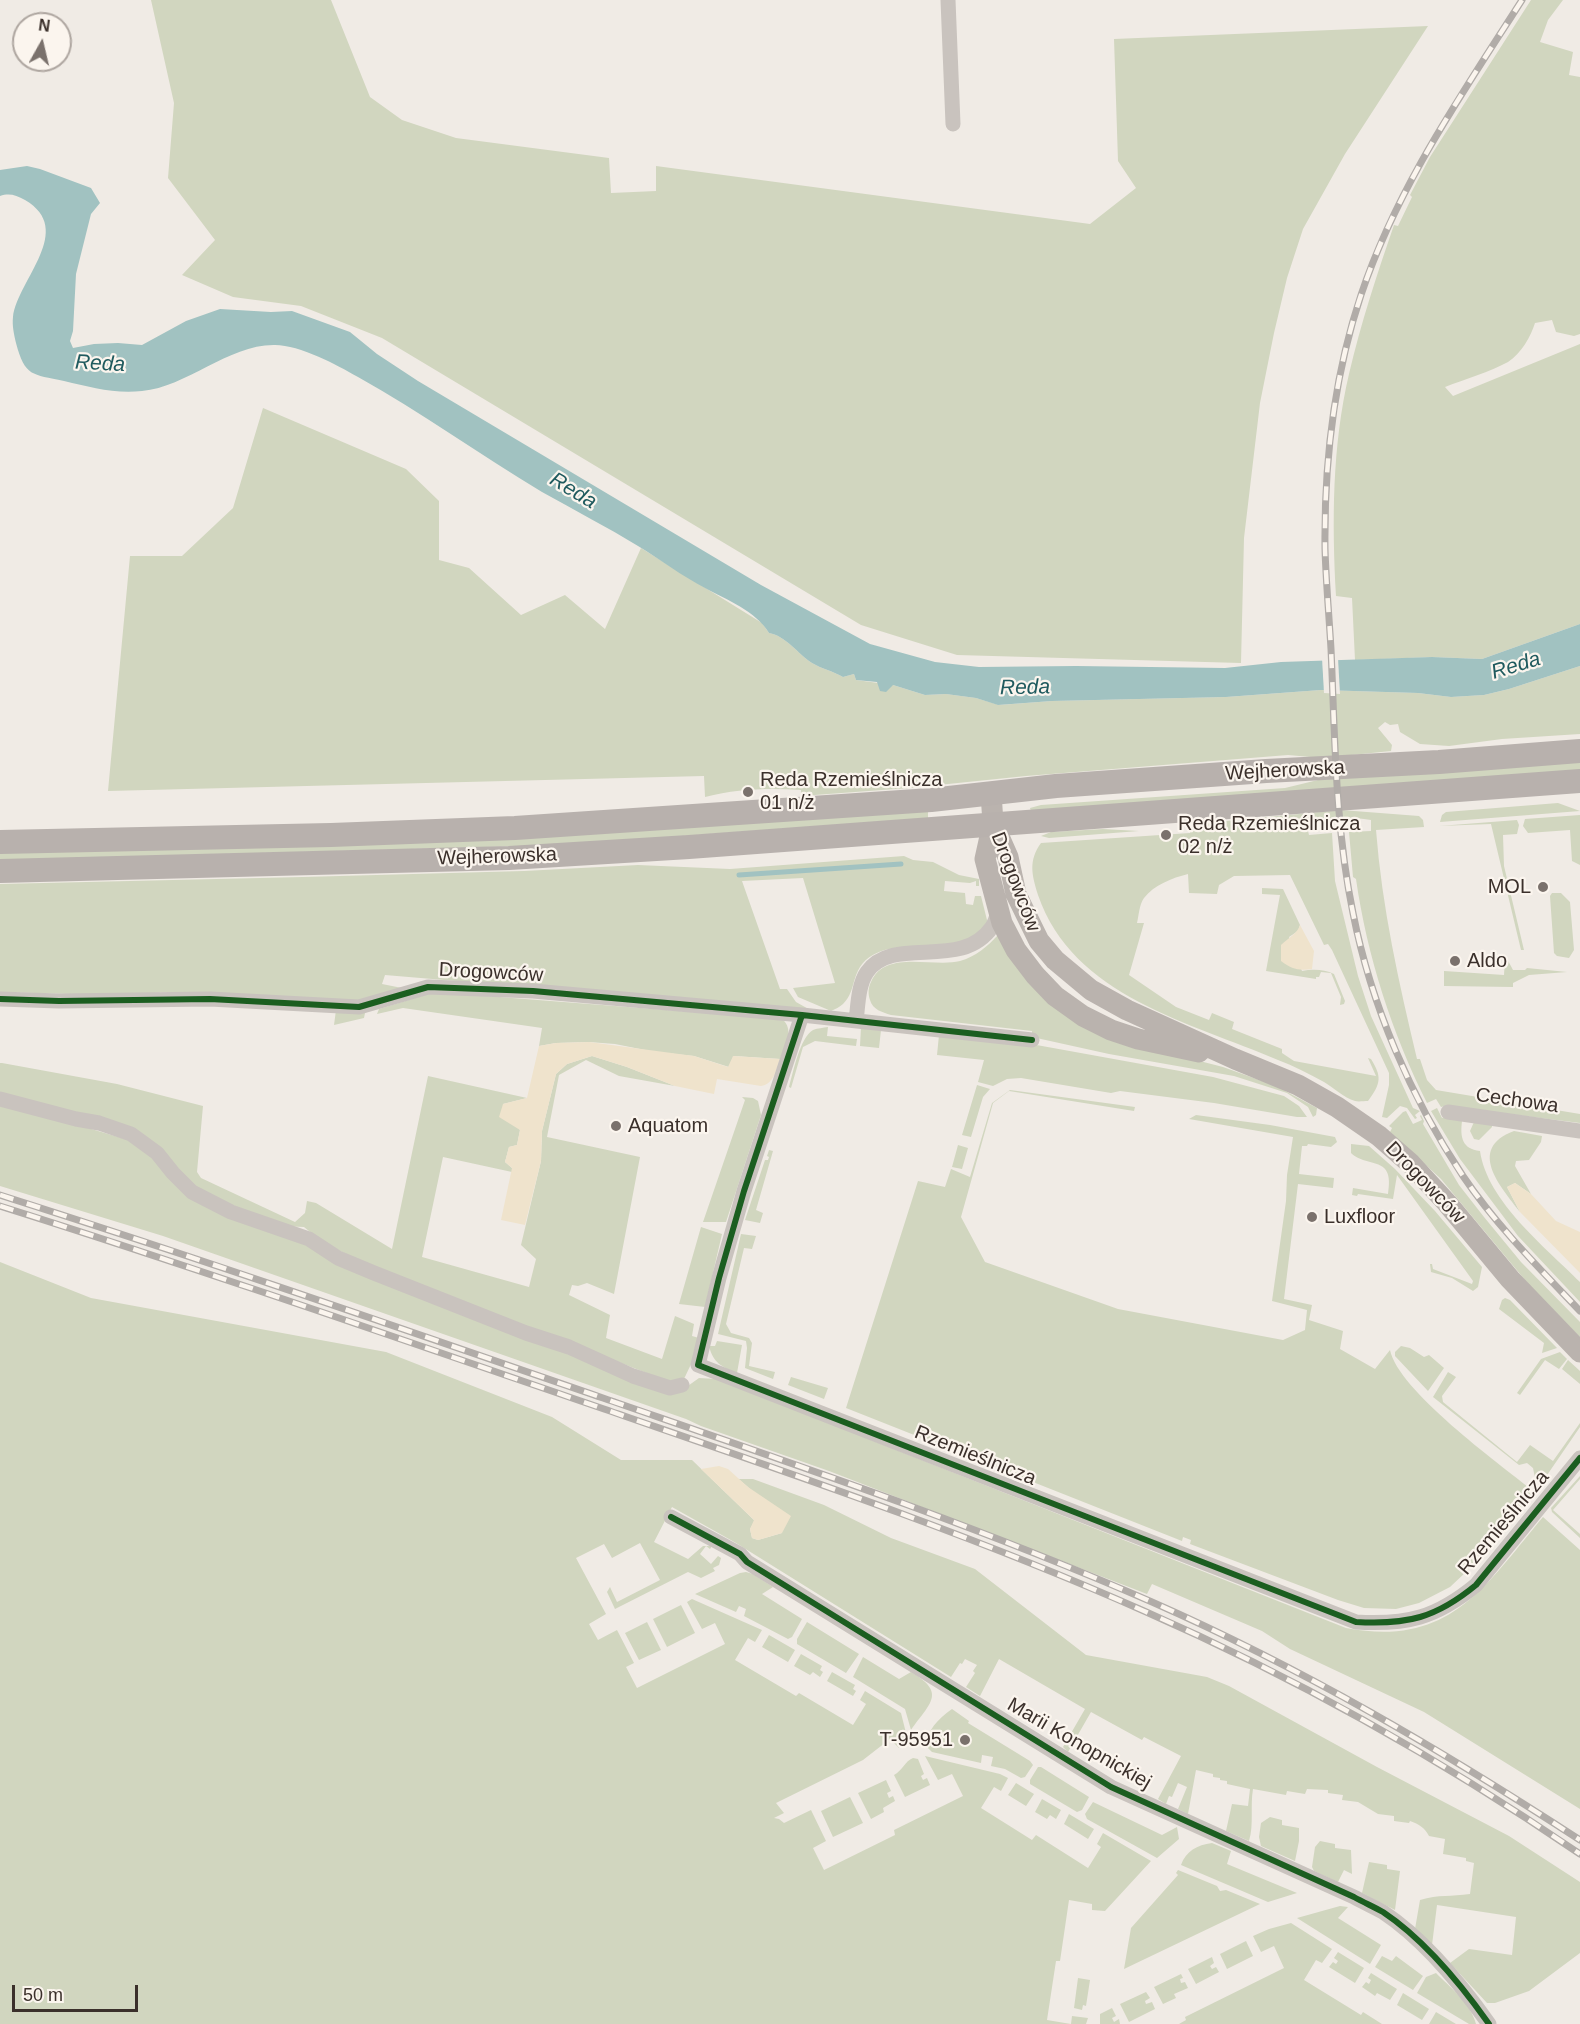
<!DOCTYPE html>
<meta charset="utf-8">
<style>
body{margin:0}
#map{position:relative;width:1580px;height:2024px;overflow:hidden;background:#f0ebe5;font-family:Arial,sans-serif}
canvas{display:block}
.north{position:absolute;left:12px;top:12px;width:60px;height:60px;box-sizing:border-box;background:#fbf5ee;border:2px solid #aea6a0;border-radius:50%;rotate:8deg;font-size:16px;font-weight:700;line-height:24px;text-align:center;color:#3b302b}
.north::after{content:'';display:block;margin:auto;width:21px;height:27px;background:#7a716c;clip-path:polygon(50% 0,100% 100%,50% 72%,0 100%)}
.scale{position:absolute;left:12px;top:1985px;width:126px;height:27px;box-sizing:border-box;border:3px solid #3b302b;border-top:0;padding-left:8px;font-size:18px;line-height:21px;white-space:nowrap;color:#3b302b;-webkit-text-stroke:4px #fbf5ee;paint-order:stroke}
</style>
<div id="map">
<canvas width="1580" height="2024"></canvas>
<div class="north">N</div>
<div class="scale">50 m</div>
</div>
<script>
const c = document.querySelector('canvas').getContext('2d');
c.lineJoin = 'round';
function fillPath(path, color) {
  c.fillStyle = color;
  c.fill(path, 'evenodd');
}
function trace(path, color, width, dash) {
  c.strokeStyle = color;
  c.lineWidth = width;
  c.lineCap = dash ? 'butt' : 'round';
  c.setLineDash(dash || []);
  c.stroke(path);
}
function write(font, color, halo, rows, align = 'center') {
  c.font = font + ' Arial,sans-serif';
  c.lineWidth = 4.5;
  c.setLineDash([]);
  c.textBaseline = 'middle';
  c.strokeStyle = halo;
  c.fillStyle = color;
  for (const [text, x, y, turn = 0] of rows) {
    c.save();
    c.translate(x, y);
    c.rotate((+turn || 0) * Math.PI / 180);
    c.textAlign = isNaN(turn) ? turn : align;
    if (halo) c.strokeText(text, 0, 0);
    c.fillText(text, 0, 0);
    c.restore();
  }
}
fillPath(new Path2D(`
 M151,0H331L370,97L402,120L456,138L609,158L611,193L656,191V166L1090,224L1136,188L1118,161L1114,39L1428,26L1345,154L1303,229L1287,278L1274,333L1260,403L1244,538L1241,663L957,655L861,625L382,338L301,306L233,297L182,275L215,240L168,178L174,103Z
 M1531,0H1563L1548,20L1540,42L1573,52L1569,75L1580,77V334L1574,336L1556,332L1552,320L1535,323C1531,336 1521,354 1508,362C1490,372 1465,379 1445,387L1453,396L1580,344V624L1482,659L1432,657L1355,660L1352,598L1336,596C1332,522 1332,446 1349,374C1361,323 1377,274 1394,225L1398,226L1412,197L1410,195L1430,157Z
 M263,408L406,469L439,501V560L469,568L521,615L565,595L605,629L641,548L762,623L769,633C786,636 798,654 812,663C822,669 833,671 843,677L854,674L856,680L893,685L925,695L946,694L976,698L999,705L1052,701L1226,697L1321,690L1418,693L1451,697L1484,695L1509,689L1580,666V734L1502,739L1449,746L1420,744L1400,732L1398,724L1390,725L1385,722L1378,728L1392,745L1391,751L1322,758L1288,755L1026,776L909,788L801,796V790C768,788 737,789 705,797L704,776L108,791L130,556H182L233,508Z
 M1580,760V772L1031,811L1030,808L1041,805L1285,788L1318,780L1351,777Z
 M1558,803L1580,811L1440,822L1442,815L1446,812Z
 M928,809V818L560,845L0,860V852Z
 M1341,810L1419,816L1423,820L1424,827L1376,830C1382,908 1399,983 1417,1059H1420L1427,1080L1436,1090L1580,1114V1123L1446,1106L1441,1107L1436,1099L1427,1103C1392,1033 1367,956 1356,879L1353,877L1349,832L1371,831V820C1345,816 1331,816 1307,827L1309,835L1332,833L1335,881L1358,976L1371,1016L1413,1108L1420,1111L1415,1115L1417,1118L1415,1119L1407,1108L1400,1106L1387,1118L1382,1117L1389,1085V1073L1332,950L1328,944L1324,945L1290,875L1234,876L1219,885L1217,894L1189,893L1188,874C1172,878 1154,885 1144,898C1139,905 1139,915 1137,923H1144L1129,975L1176,1007L1209,1020L1212,1013L1234,1022L1232,1029L1282,1049V1053L1294,1061L1376,1076L1368,1058L1371,1059C1382,1077 1381,1083 1368,1101C1364,1101 1358,1102 1355,1101C1344,1098 1333,1087 1324,1082C1309,1074 1294,1066 1278,1060C1190,1022 1073,997 1038,895C1032,875 1028,861 1041,843L1190,833L1191,827L1216,822Z
 M1580,815V865L1572,861L1570,830L1528,833L1523,826L1525,819Z
 M1517,820L1519,825L1517,834L1503,835L1504,866L1524,950H1521L1491,824L1439,826Z
 M1103,829L1139,831L1049,838L1041,836L1051,832Z
 M904,856L913,860L933,862L959,875L979,879V886H976V881L970,883L945,881L944,891L965,893L966,904L973,905L975,896H981L988,924C961,960 915,938 879,952C848,965 859,989 843,1004C840,1007 835,1009 831,1011L798,997L793,988L835,983L803,878L742,881L780,989H787L796,1002L812,1011L385,975L382,984L402,988L375,999L316,1003L188,995C172,991 158,991 142,996L0,992V884L303,877L524,871L638,865L730,869Z
 M1262,888L1283,889L1300,925L1298,931L1289,937L1302,971C1312,969 1324,969 1334,974L1345,1001L1344,1004L1340,1005L1341,997L1331,973L1321,972L1319,977H1316V979L1266,971L1280,895L1262,894Z
 M1552,893H1561L1570,902L1574,950L1569,958L1557,956L1554,953L1550,896Z
 M998,935L1042,997L1184,1057L1223,1067L1276,1086L1317,1108L1316,1115L1313,1117L1308,1107L1287,1093L1234,1076L1109,1054L1032,1037V1031L891,1015C882,1012 873,1010 870,1000C868,994 868,988 871,982C885,949 933,968 960,961C975,957 988,946 998,935Z
 M1499,954L1505,955L1513,970H1525L1527,968L1567,972L1529,975L1513,983V987L1444,986V971L1504,975L1505,958Z
 M435,992L782,1019C795,1030 785,1045 780,1059L734,1056L729,1067L694,1056L655,1052L615,1044L589,1042L556,1043L539,1046L542,1028L403,1008L377,1014L379,1009Z
 M336,1010L365,1013L364,1018L334,1025Z
 M828,1027L827,1036L857,1039L856,1046L815,1041L803,1047L791,1088L789,1087C793,1073 800,1037 813,1030C818,1028 823,1028 828,1027Z
 M861,1027L881,1030L879,1048L860,1046Z
 M939,1035L1031,1044L1213,1077L1284,1096L1299,1106L1307,1117H1297L1214,1103L1120,1091L1111,1093L1021,1078L1007,1079L993,1086L978,1082L984,1060L937,1055Z
 M592,1056L627,1067L675,1086L619,1076L586,1060L559,1075L547,1137L640,1157L614,1294L587,1283L578,1286L572,1285L569,1295L610,1315L606,1338L662,1359L675,1316L694,1324L692,1336L699,1338L693,1360L683,1381L670,1384L385,1274L321,1241L304,1227L283,1226L201,1192L159,1150L0,1095V1063H2L117,1084L203,1106L197,1172L201,1178L295,1222L305,1213L307,1201L316,1203L392,1249L428,1076L527,1098L503,1104L520,1130L517,1145L509,1147L505,1162L512,1168V1172L443,1157L422,1257L529,1287L536,1259L521,1245L541,1161L542,1131L556,1074L567,1064Z
 M977,1085L990,1089L983,1097L971,1137L962,1135Z
 M1010,1090L1135,1107L1134,1111L1009,1091L993,1103L961,1217L985,1262L1118,1309L1283,1340L1305,1330L1307,1310L1272,1301L1286,1201L1287,1175L1293,1137L1189,1119L1196,1115L1270,1125L1335,1137L1337,1142L1331,1147L1308,1144L1307,1146H1302L1299,1174L1334,1178L1333,1188L1298,1184L1284,1299L1312,1305L1309,1320L1343,1331L1340,1349L1375,1369L1390,1350C1398,1390 1498,1463 1532,1490L1534,1493L1466,1572L1450,1587L1419,1603L1396,1609L1364,1608L1338,1600L1190,1544L1191,1540L1183,1537L1182,1541L846,1408L918,1181L945,1187L951,1169L970,1177L992,1103Z
 M742,1097L753,1098L758,1101L761,1115L726,1222H703L745,1100Z
 M0,1102L142,1144L183,1192L685,1388L699,1378L717,1379L1346,1628C1450,1648 1485,1586 1543,1517L1580,1550V1809L1424,1712L1290,1649L1262,1631L1152,1584L1147,1594L829,1471L701,1426L686,1419L163,1236L0,1186Z
 M1437,1108L1442,1118L1446,1116L1462,1121C1460,1137 1462,1149 1480,1151C1487,1201 1545,1247 1580,1282V1302L1518,1236L1460,1159L1431,1111Z
 M1406,1111L1413,1124L1422,1120L1420,1116L1421,1115L1424,1121L1423,1124L1459,1185L1484,1217L1521,1262L1580,1322V1337L1530,1286L1441,1179L1390,1132L1392,1128L1389,1126L1403,1112Z
 M1474,1122H1492V1127L1479,1140L1474,1139L1470,1131Z
 M1514,1131L1542,1136L1541,1142L1529,1160L1516,1161L1515,1166L1531,1194L1515,1183L1507,1187L1520,1212C1501,1187 1466,1149 1514,1131Z
 M1351,1144L1369,1146L1395,1169L1435,1211L1482,1267L1478,1287L1473,1291L1452,1278L1431,1272L1430,1264H1432L1433,1269L1472,1284L1473,1281L1397,1175L1393,1199L1358,1194L1357,1196L1352,1195L1353,1188L1388,1194C1395,1154 1368,1169 1351,1153Z
 M958,1145L968,1148L962,1169L952,1167Z
 M769,1150L773,1151L756,1210L763,1213L760,1223L745,1220L765,1160H768L769,1157L767,1156Z
 M701,1227L722,1234L705,1307L679,1304Z
 M741,1234L756,1236L752,1249L744,1248L726,1324L731,1333L749,1338L752,1343L749,1366L775,1372L773,1379L745,1368L747,1348L746,1341L718,1334Z
 M0,1262L91,1298L386,1352L552,1417L621,1460H692L755,1521L750,1529L752,1538L758,1540L782,1533L748,1487L738,1479H753L824,1505L891,1538L975,1569L1086,1655L1207,1677L1229,1686L1377,1767L1509,1836L1580,1882V1953L1529,1991L1495,2003H1487L1450,1963L1469,1949L1512,1955L1516,1917L1437,1905L1432,1945L1415,1929L1420,1900C1439,1894 1451,1897 1470,1894L1474,1863L1466,1861V1858L1443,1854L1445,1839L1429,1836C1425,1828 1419,1824 1410,1821L1409,1823L1394,1821V1816L1378,1814L1358,1802L1342,1800L1343,1795L1328,1793V1790L1307,1789L1305,1794L1287,1791L1286,1795L1253,1789C1250,1806 1254,1825 1249,1841L1226,1831L1232,1804L1248,1806L1250,1789L1227,1784V1781L1220,1780V1778L1213,1777V1774L1196,1770L1188,1814L1178,1809L1187,1787L1178,1783L1172,1797L1169,1796L1166,1804L1158,1799L1181,1756L1144,1737L1142,1740L1091,1712L1068,1752L1063,1747L1085,1709L999,1659L980,1696L966,1687L975,1673L973,1671L977,1665L965,1659L962,1664L960,1663L951,1677L736,1543L672,1507L654,1542L688,1559L703,1546H712L710,1549L706,1546L700,1554L711,1564L718,1556L721,1558L719,1565L713,1568L715,1571L701,1578L688,1572L615,1609L607,1592L610,1587L617,1602L660,1580L640,1543L612,1558L604,1544L576,1558L606,1614L589,1624L598,1640L617,1630L634,1663L626,1667L637,1688L725,1644L715,1623L702,1629L687,1602L692,1599L762,1630L755,1642L748,1638L735,1660L796,1696L799,1693L853,1725L866,1704L860,1700L865,1691L901,1713L907,1737L899,1748L890,1739L863,1760L776,1803L784,1813L774,1818L779,1819L784,1823L811,1810L826,1841L813,1848L824,1870L895,1835L894,1830L963,1796L952,1774L938,1780L925,1756L1000,1774L1008,1778L1001,1791L994,1787L981,1808L1032,1840L1036,1835L1088,1868L1101,1847L1097,1844L1103,1833L1151,1861L1105,1911L1092,1910V1904L1069,1900L1060,1961H1056L1047,2020L1071,2024L1072,2016L1088,2018L1086,2024H0Z
 M1505,1298L1510,1300L1557,1348L1542,1353L1544,1343L1499,1309L1502,1300Z
 M717,1341L742,1345L737,1373C722,1367 713,1363 709,1346H715Z
 M1401,1346L1410,1348L1424,1357L1429,1355L1444,1368L1428,1391L1395,1356V1352Z
 M1560,1352L1567,1359L1559,1369L1545,1360L1520,1395L1517,1393L1541,1359Z
 M1568,1360L1580,1371V1384L1562,1369Z
 M1448,1372L1456,1377L1442,1396L1443,1402L1517,1462L1530,1445L1553,1461L1580,1423V1427L1543,1481L1535,1478L1533,1468L1527,1463L1519,1465L1433,1397Z
 M791,1377L828,1388L824,1399L788,1385Z
 M1580,1476V1479L1553,1510L1580,1534V1538L1552,1512L1551,1508Z
 M746,1572L753,1574L773,1587L762,1594L802,1619L792,1637L788,1639L744,1616L746,1609L739,1606L736,1612L695,1594L740,1573Z
 M681,1605L695,1633L667,1647L653,1619Z
 M647,1622L661,1650L639,1660L625,1633Z
 M807,1622L859,1654L846,1673L797,1644V1639Z
 M769,1635L795,1650L788,1662L762,1647Z
 M801,1654L822,1666L820,1670L823,1672L820,1677L813,1672L810,1675L794,1666Z
 M863,1657L899,1679L911,1672C947,1693 930,1703 911,1730L905,1709L853,1677Z
 M832,1672L855,1685L853,1689L856,1691L853,1696L827,1681Z
 M952,1709L969,1721L968,1723L1030,1761L1033,1765L1025,1777L1021,1778L1005,1769L991,1766L993,1757L982,1755L981,1763L932,1752L926,1746C927,1730 938,1719 952,1709Z
 M913,1758L918,1759L924,1774L921,1776L923,1780L927,1778L930,1785L905,1797L894,1775C902,1771 905,1761 913,1758Z
 M1038,1767H1041L1089,1797L1082,1810L1077,1812L1030,1784V1780Z
 M886,1780L891,1791L887,1793L889,1798L893,1796L895,1801L883,1808L884,1812L871,1819L858,1793Z
 M1016,1783L1034,1794L1026,1806L1008,1795Z
 M850,1797L863,1823L833,1837L821,1811Z
 M1042,1799L1061,1810L1056,1819L1050,1815L1047,1819L1035,1812Z
 M1093,1802L1162,1835L1177,1827L1179,1839L1157,1858L1087,1819L1085,1814Z
 M1069,1814L1094,1829L1088,1839L1064,1824Z
 M1270,1817L1282,1820V1825L1299,1828V1841L1295,1861L1261,1846L1259,1837L1261,1823Z
 M1320,1841L1335,1844V1848L1351,1850L1352,1874L1344,1870L1338,1882L1314,1871L1312,1867L1315,1847Z
 M1212,1843L1231,1851L1227,1864L1297,1893L1268,1902L1181,1865C1186,1851 1197,1845 1212,1843Z
 M1369,1862L1387,1865V1869L1400,1871L1395,1910L1362,1893Z
 M1178,1870L1217,1886L1220,1891L1226,1890L1260,1904L1124,1969L1131,1928L1178,1875L1176,1873Z
 M1340,1906L1348,1907L1338,1918L1381,1945L1370,1964L1297,1918Z
 M1291,1923L1332,1949L1322,1963L1316,1960L1304,1980L1361,2015L1363,2012L1382,2024H1179L1186,2020L1185,2017L1284,1968L1274,1946L1261,1952L1253,1936L1269,1929Z
 M1246,1941L1253,1956L1227,1969L1220,1954Z
 M1338,1952L1364,1968L1355,1983L1329,1967L1333,1962L1336,1964L1338,1961L1334,1958Z
 M1382,1956L1392,1961L1396,1956L1423,1976L1413,1990L1375,1967Z
 M1212,1957L1214,1963L1210,1966L1212,1969L1216,1967L1219,1972L1196,1984L1188,1969Z
 M1371,1973L1397,1989L1390,2000L1377,1993L1375,1996L1362,1987L1366,1982L1369,1984L1371,1980L1368,1978Z
 M1436,1973C1450,1987 1471,2004 1476,2024H1469L1417,1993L1426,1977Z
 M1181,1974L1183,1978L1180,1979L1181,1983L1185,1982L1188,1988L1174,1994L1176,1998L1163,2004L1154,1987Z
 M1078,1978L1090,1980L1086,2006L1083,2005L1082,2010L1074,2008Z
 M1146,1992L1150,1998L1145,2001L1146,2004L1152,2002L1155,2009L1129,2022L1120,2004Z
 M1403,1993L1429,2009L1422,2020L1397,2005Z
 M1112,2008L1116,2016L1112,2018L1114,2022L1119,2019L1120,2024H1100V2014Z
 M1436,2012L1456,2024H1429Z`), '#d1d6bf');
fillPath(new Path2D(`
 M1300,925L1314,951L1312,969C1298,971 1292,969 1281,961V945C1288,938 1297,934 1300,925Z
 M589,1042L694,1056L728,1067L733,1056L780,1059C776,1070 774,1084 761,1086L717,1079L714,1094L675,1086L627,1067L592,1056L567,1064L556,1074L542,1131L541,1161L525,1225L501,1220L512,1168L505,1162L509,1147L517,1145L520,1130L499,1117L503,1104L527,1098L539,1046L556,1043Z
 M1515,1183L1531,1194L1556,1221L1580,1232V1273L1520,1212L1507,1187Z
 M719,1466L728,1469L748,1487L791,1516L782,1533L758,1540L752,1538L750,1529L754,1520L701,1469Z`), '#efe3cc');
fillPath(new Path2D(`
 M27,166L40,169L91,188L100,203L91,214L76,274L73,331L70,341L73,348L94,344L118,343L142,345L186,321L220,309L271,312L292,311L350,332L377,354L418,381L761,585L870,644L935,662L979,667L1076,666L1225,668L1281,662L1432,657L1482,659L1580,624V666L1509,689L1484,695L1451,697L1418,693L1321,690L1226,697L1052,701L998,705L976,698L946,694L925,695L893,685L886,692L880,691L877,682L856,680L854,674L843,677C833,671 822,669 812,663C798,654 786,636 769,633C756,611 727,600 705,588C682,576 661,560 638,546C607,527 574,510 542,492C480,455 421,412 358,377C337,365 300,345 275,345C229,344 187,387 142,391C114,394 90,387 64,381C32,374 25,377 16,343C14,334 12,326 13,317C18,279 76,230 25,200C16,195 9,193 0,196V170Z`), '#a1c2c1');
fillPath(new Path2D(`
 M1322,658H1338L1340,694L1324,693Z`), '#f0ebe5');
trace(new Path2D(`
 M739,875L901,864`), '#a1c2c1', 5);
trace(new Path2D(`
 M948,0L953,124
 M0,999L59,1001L210,999L359,1007L428,987L533,991L802,1015
 M856,1021C858,1006 858,985 867,972C894,934 961,972 992,927C995,923 997,915 999,910
 M1032,1040L802,1015L744,1191L719,1278L698,1365L1356,1622C1407,1625 1436,1618 1476,1585L1580,1458
 M0,1099L76,1119L99,1123L131,1134L157,1153L173,1173L192,1192L231,1212L309,1239L338,1258L374,1273L526,1333L569,1347L633,1376L670,1388L682,1385
 M1448,1112L1580,1131
 M671,1517L740,1554L747,1562L1111,1787L1354,1897C1363,1902 1374,1907 1383,1912C1425,1940 1460,1983 1489,2024`), '#c9c3be', 15);
trace(new Path2D(`
 M991,793L993,823L985,859L1002,923L1016,950L1035,975L1055,996L1083,1016L1111,1030L1138,1039L1199,1052
 M993,823L1008,857L1016,894L1039,941L1055,960L1091,990L1127,1010L1235,1059L1298,1085L1337,1107L1379,1136L1411,1164L1447,1203L1510,1279L1580,1352`), '#bab3ae', 21);
trace(new Path2D(`
 M0,842L331,835L515,828L931,800L1056,786L1266,771L1439,762L1580,751
 M0,871L509,858L689,847L1580,781`), '#b8b1ad', 24);
const rail = new Path2D(`
 M1522,0C1462,94 1397,187 1361,295C1334,376 1324,463 1325,549C1326,582 1329,615 1331,649C1335,737 1335,826 1353,913C1371,1005 1411,1098 1463,1176C1496,1225 1539,1268 1580,1311
 M0,1195C202,1259 403,1329 603,1398C788,1462 973,1524 1152,1602C1302,1668 1443,1751 1580,1840
 M0,1206C203,1270 403,1340 604,1409C786,1472 968,1533 1144,1611C1297,1678 1442,1760 1580,1854`);
trace(rail, '#b1aca8', 7);
trace(rail, '#fbf5ee', 4.5, [14]);
trace(new Path2D(`
 M0,999L59,1001L210,999L359,1007L428,987L533,991L802,1015
 M1032,1040L802,1015L744,1191L719,1278L698,1365L1356,1622C1407,1625 1436,1618 1476,1585L1580,1458
 M671,1517L740,1554L747,1562L1111,1787L1354,1897C1363,1902 1374,1907 1383,1912C1425,1940 1460,1983 1489,2024`), '#1b5e20', 6);
for (const [x, y, r, color] of [
 [748,792,6,"#7a716c"],
 [1166,835,6,"#7a716c"],
 [1543,887,6,"#7a716c"],
 [1455,961,6,"#7a716c"],
 [616,1126,6,"#7a716c"],
 [1312,1217,6,"#7a716c"],
 [965,1740,6,"#7a716c"]
]) {
  const dot = new Path2D();
  dot.arc(x, y, r, 0, 2 * Math.PI);
  c.fillStyle = color;
  c.fill(dot);
  trace(dot, '#fbf5ee', 2);
}
write('20px', '#3b302b', '#fbf5ee', [
 ["Wejherowska",1285,771,-3],
 ["Wejherowska",497,857,-2],
 ["Drogowców",1015,882,69],
 ["Drogowców",491,973,3],
 ["Cechowa",1517,1101,8],
 ["Drogowców",1425,1183,46],
 ["Rzemieślnicza",975,1456,22],
 ["Rzemieślnicza",1504,1523,-50],
 ["Marii Konopnickiej",1079,1744,30]
]);
write('20px', '#3b302b', '#fbf5ee', [
 ["Reda Rzemieślnicza",760,780],
 ["01 n/ż",760,803],
 ["Reda Rzemieślnicza",1178,824],
 ["02 n/ż",1178,847],
 ["MOL",1531,887,"right"],
 ["Aldo",1467,961],
 ["Aquatom",628,1126],
 ["Luxfloor",1324,1217],
 ["T-95951",953,1740,"right"]
], 'left');
write('italic 21px', '#1f5a5e', '#fbf5ee', [
 ["Reda",100,364,3],
 ["Reda",573,491,31],
 ["Reda",1516,666,-17],
 ["Reda",1025,688,-1]
]);
</script>
